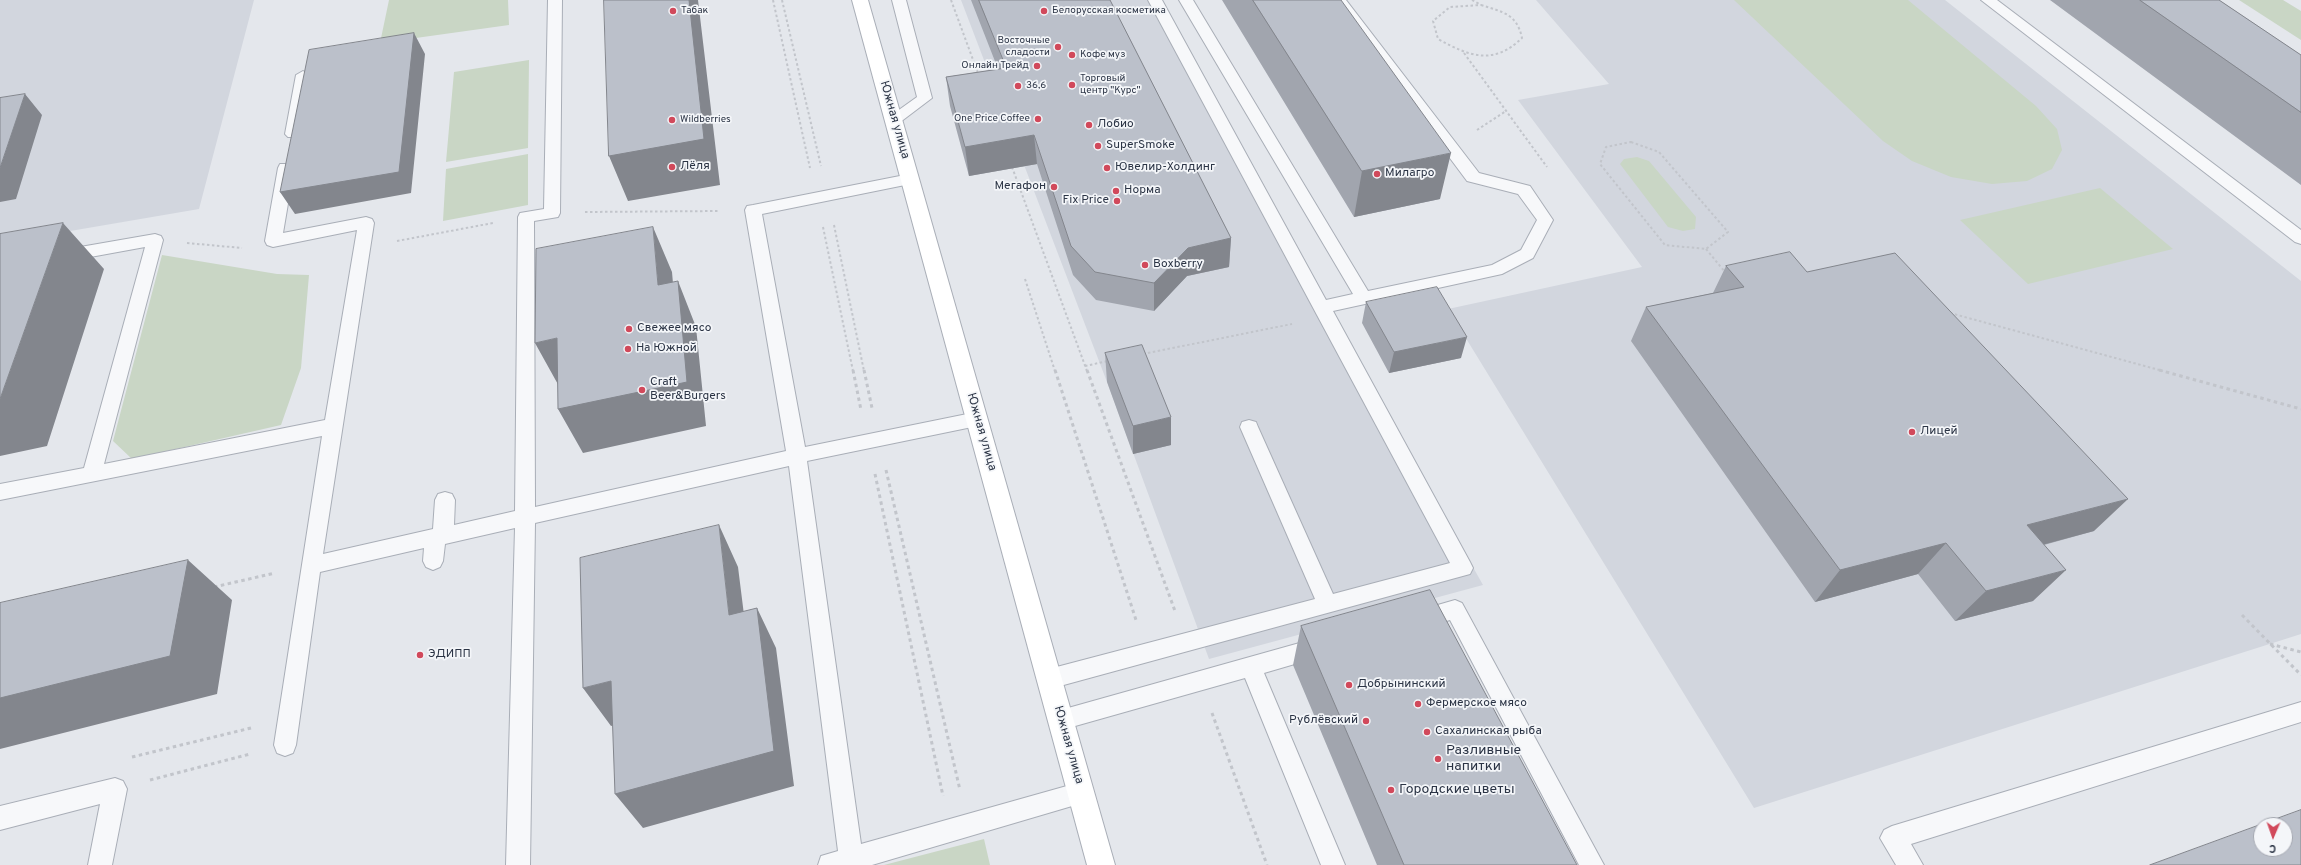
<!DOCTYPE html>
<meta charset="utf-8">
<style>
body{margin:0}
#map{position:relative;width:2301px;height:865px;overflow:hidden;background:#e4e7ec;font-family:Overpass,sans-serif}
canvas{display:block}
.north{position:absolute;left:2253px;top:817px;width:40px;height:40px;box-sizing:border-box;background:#f4f6f9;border:1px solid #a4a8b1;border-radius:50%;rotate:182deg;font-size:11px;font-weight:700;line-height:16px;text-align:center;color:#2b3445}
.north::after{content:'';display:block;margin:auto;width:14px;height:18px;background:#d1495b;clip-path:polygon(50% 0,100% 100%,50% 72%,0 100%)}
</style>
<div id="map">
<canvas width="2301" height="865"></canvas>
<div class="north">С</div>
</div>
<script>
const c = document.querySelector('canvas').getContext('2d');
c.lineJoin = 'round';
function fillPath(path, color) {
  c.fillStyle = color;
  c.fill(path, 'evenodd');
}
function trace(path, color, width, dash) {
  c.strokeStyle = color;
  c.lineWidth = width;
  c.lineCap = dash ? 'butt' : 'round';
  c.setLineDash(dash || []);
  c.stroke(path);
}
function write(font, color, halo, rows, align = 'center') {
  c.font = font + ' Overpass,sans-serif';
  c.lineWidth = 3.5;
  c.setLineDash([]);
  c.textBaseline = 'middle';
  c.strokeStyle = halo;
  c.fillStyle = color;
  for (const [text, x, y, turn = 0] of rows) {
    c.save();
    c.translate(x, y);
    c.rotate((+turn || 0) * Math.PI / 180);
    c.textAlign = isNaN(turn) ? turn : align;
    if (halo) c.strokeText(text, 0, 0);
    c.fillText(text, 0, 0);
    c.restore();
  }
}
fillPath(new Path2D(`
 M0,0H254L199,209L0,243Z
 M961,0H1159L1338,326L1483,585L1209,659L1107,382Z
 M1536,0H1945L2301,281V634L1754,808L1448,309L1642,267L1518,100L1609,84Z`), '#d2d6de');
fillPath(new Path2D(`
 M389,0H508L509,25L380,43Z
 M1734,0H1908L2036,106L2057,129L2062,150L2052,169L2027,181L1992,184L1951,177L1912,161L1883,141Z
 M2239,0H2283L2301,11V40Z
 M529,60L528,148L446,162L454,72Z
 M528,154V205L443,221L446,169Z
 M1637,157L1649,161L1696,217L1695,229L1683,231L1668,227L1620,164L1624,159Z
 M2100,188L2173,249L2028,284L1960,220Z
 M162,255L277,274L309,275L301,368L281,425L132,459L113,441Z
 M984,839L990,865H884Z`), '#c9d6c5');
const lane = new Path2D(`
 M548,0H562L560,213L558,217L534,221L535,507L786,451L745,210L747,206L753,205L910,174L916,175L918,179L916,183L910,184L762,214L805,447L977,412L984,414L986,419L984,424L977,426L807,461L861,844L1081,782L1089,785L1093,793L1089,801L872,865H818L821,856L838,851L789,466L535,523L530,865H506L515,528L445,544L443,561L440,567L433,570L426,567L423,561L424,548L320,572L296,745L293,753L285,756L277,753L274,745L322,436L0,500V484L84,468L145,247L63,262L57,260L55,256L57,252L63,250L155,234L161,236L163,240L104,464L325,420L357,230L273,247L267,245L265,241L278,168L280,164H292L294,168L283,233L366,217L372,219L374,223L323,554L433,529L435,500L438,494L445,492L452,494L455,500L454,525L515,511L518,217L520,213L544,209Z
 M892,0H906L932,98L899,123H889L886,120L889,117L917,97Z
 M1148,0H1162L1326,300L1353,294L1179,0H1193L1368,291L1492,265L1521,250L1537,220L1518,194L1467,181L1332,0H1346L1479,173L1530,186L1553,220L1533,258L1502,274L1333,311L1470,562L1473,568L1470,574L1049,689L1041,686L1038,679L1041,672L1049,669L1315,599L1240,427L1242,422L1249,420L1256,422L1258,427L1333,594L1450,563Z
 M1981,0H1997L2301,230V244L2295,242Z
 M303,71L310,75L301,134L298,137H288L285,134L296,75Z
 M1455,600L1462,603L1604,865H1579L1450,620L1418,629L1410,627L1407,620L1410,613Z
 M1321,637L1329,640L1332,647L1329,654L1264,673L1345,865H1321L1245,678L1061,730L1053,727L1050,720L1053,713L1061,710Z
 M2301,702V722L1911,844L1923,865H1896L1880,838L1884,830L1892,826Z
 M115,778L123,781L127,789L112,865H88L100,804L0,830V806Z`);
const secondary = new Path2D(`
 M852,0H868L1115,865H1087Z`);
trace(lane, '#a9aeb7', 2);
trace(secondary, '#a9aeb7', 2);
trace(new Path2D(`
 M773,0L810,168
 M782,0L821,166
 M951,0L979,76
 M1472,0L1481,5
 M1481,5C1503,12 1517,14 1522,38C1493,66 1469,56 1438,39L1433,21L1450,7Z
 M1464,53L1547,167
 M1477,130L1506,111
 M1631,142L1659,152L1728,232L1706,249L1665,245L1600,164L1606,147Z
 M1012,167L1087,371
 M585,212L720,211
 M834,225L864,371
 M823,227L853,371
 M397,241L493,223
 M187,243L242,248
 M1706,249L1725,272
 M1025,279L1055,371
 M1950,313L2163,371
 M1143,354L1292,324
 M1085,366L1108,361`), '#c2c5cb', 2, [2.5, 2.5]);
trace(new Path2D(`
 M853,370L861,410
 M864,370L872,408
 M1055,370L1136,620
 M1087,370L1175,611
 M2159,370L2301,409
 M886,470L960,790
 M875,474L943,796
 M214,587L275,573
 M2242,615L2301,675
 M2270,644L2301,652
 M1212,713L1267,865
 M132,757L251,728
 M150,780L250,754`), '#c2c5cb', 3, [3.5, 3.5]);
fillPath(lane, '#f7f8fa');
fillPath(secondary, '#fff');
fillPath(new Path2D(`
 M971,0H1110L1231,238L1229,267L1187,276L1154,311L1096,300L1073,275L1037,164L969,176L950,106L946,77L998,69Z
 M1222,0H1341L1440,199L1354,217Z
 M2050,0H2219L2301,55V185Z
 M1726,266L1807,272L2094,531L2044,545L2033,601L1955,621L1918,574L1815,602L1631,341L1646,307L1713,293Z
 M1366,302L1461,358L1389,373L1362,323Z
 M1105,353L1171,445L1133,454L1107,382Z
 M1301,626L1577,865H1377L1293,665Z`), '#a1a5ae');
fillPath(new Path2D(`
 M689,0H698L720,185L628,201L609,156Z
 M414,33L425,54L411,193L295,214L280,192Z
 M25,94L42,115L16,199L0,202V168Z
 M1034,135L1037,164L969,176L965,147Z
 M1451,153L1440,199L1354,217L1362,171Z
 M63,223L104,269L47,446L0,456V399Z
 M653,227L672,272L677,330L658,285Z
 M1231,238L1229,267L1187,276L1154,311V283L1188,248Z
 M678,281L696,327L706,426L583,453L558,409Z
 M1467,337L1461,358L1389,373L1394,352Z
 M557,338L560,388L535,343Z
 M1171,417V445L1133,454V426Z
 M2128,499L2094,531L1997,557L2027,525Z
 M719,525L738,567L749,655L729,615Z
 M1946,543L1918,574L1815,602L1840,570Z
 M188,560L232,600L217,694L0,749V698Z
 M2066,570L2033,601L1955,621L1986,591Z
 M757,608L776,648L794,786L643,828L615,794Z
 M611,681L638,719L611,726L583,688Z`), '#83868d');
const building = new Path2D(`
 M604,0H689L704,139L609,156Z
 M979,0H1110L1231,238L1188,248L1154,283L1095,272L1071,246L1034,135L965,147L946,77L1006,68Z
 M1253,0H1341L1451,153L1362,171Z
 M2140,0H2219L2301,55V112Z
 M414,33L399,172L280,192L309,50Z
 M25,94L0,168V98Z
 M63,223L0,399V234Z
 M653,227L658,285L678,281L687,382L558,409L557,338L535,343L536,249Z
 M1790,252L1807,272L1895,253L2128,499L2027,525L2066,570L1986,591L1946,543L1840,570L1646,307L1744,287L1726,266Z
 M1437,287L1467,337L1394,352L1366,302Z
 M1142,345L1171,417L1133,426L1105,353Z
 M719,525L729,615L757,608L774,751L615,794L611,681L583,688L580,558Z
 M188,560L170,656L0,698V603Z
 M1430,590L1577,865H1404L1301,626Z
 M2301,810V865H2150ZM2261,825H2285V849H2261Z`);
fillPath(building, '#bbc0ca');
trace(building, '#83868d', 1);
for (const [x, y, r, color] of [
 [673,11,4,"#d1495b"],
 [1044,11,4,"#d1495b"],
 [1058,47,4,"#d1495b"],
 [1072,55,4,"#d1495b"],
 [1037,66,4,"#d1495b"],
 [1072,85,4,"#d1495b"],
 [1018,86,4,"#d1495b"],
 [1038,119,4,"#d1495b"],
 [672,120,4,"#d1495b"],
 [1089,125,4,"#d1495b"],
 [1098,146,4,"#d1495b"],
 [672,167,4,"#d1495b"],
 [1107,168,4,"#d1495b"],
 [1377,174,4,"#d1495b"],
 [1054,187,4,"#d1495b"],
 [1116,191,4,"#d1495b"],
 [1117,201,4,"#d1495b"],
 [1145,265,4,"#d1495b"],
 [629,329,4,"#d1495b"],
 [628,349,4,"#d1495b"],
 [642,390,4,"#d1495b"],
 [1912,432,4,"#d1495b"],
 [420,655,4,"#d1495b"],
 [1349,685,4,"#d1495b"],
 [1418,704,4,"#d1495b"],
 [1366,721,4,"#d1495b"],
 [1427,732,4,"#d1495b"],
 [1438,759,4,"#d1495b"],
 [1391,790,4,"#d1495b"]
]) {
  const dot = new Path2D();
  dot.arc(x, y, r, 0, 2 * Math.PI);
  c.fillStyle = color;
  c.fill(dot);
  trace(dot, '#f4f6f9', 1.5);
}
write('10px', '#2b3445', '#f4f6f9', [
 ["Табак",681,11],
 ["Белорусская косметика",1052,11],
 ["Восточные",1050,41,"right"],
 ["сладости",1050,53,"right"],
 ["Кофе муз",1080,55],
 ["Онлайн Трейд",1029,66,"right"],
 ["Торговый",1080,79],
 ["центр \"Курс\"",1080,91],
 ["36,6",1026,86],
 ["One Price Coffee",1030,119,"right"],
 ["Wildberries",680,120]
], 'left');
write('12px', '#2b3445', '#f4f6f9', [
 ["Южная улица",894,120,74],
 ["Южная улица",981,432,74],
 ["Южная улица",1068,745,74]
]);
write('12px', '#2b3445', '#f4f6f9', [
 ["Лобио",1097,125],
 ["SuperSmoke",1106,146],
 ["Лёля",680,167],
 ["Ювелир-Холдинг",1115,168],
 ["Милагро",1385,174],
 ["Мегафон",1046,187,"right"],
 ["Норма",1124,191],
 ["Fix Price",1109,201,"right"],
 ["Boxberry",1153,265],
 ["Свежее мясо",637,329],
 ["На Южной",636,349],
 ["Craft",650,383],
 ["Beer&Burgers",650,397],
 ["Лицей",1920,432],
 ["ЭДИПП",428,655],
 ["Добрынинский",1357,685],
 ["Фермерское мясо",1426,704],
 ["Рублёвский",1358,721,"right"],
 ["Сахалинская рыба",1435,732]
], 'left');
write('14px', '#2b3445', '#f4f6f9', [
 ["Разливные",1446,751],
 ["напитки",1446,767],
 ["Городские цветы",1399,790]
], 'left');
</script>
